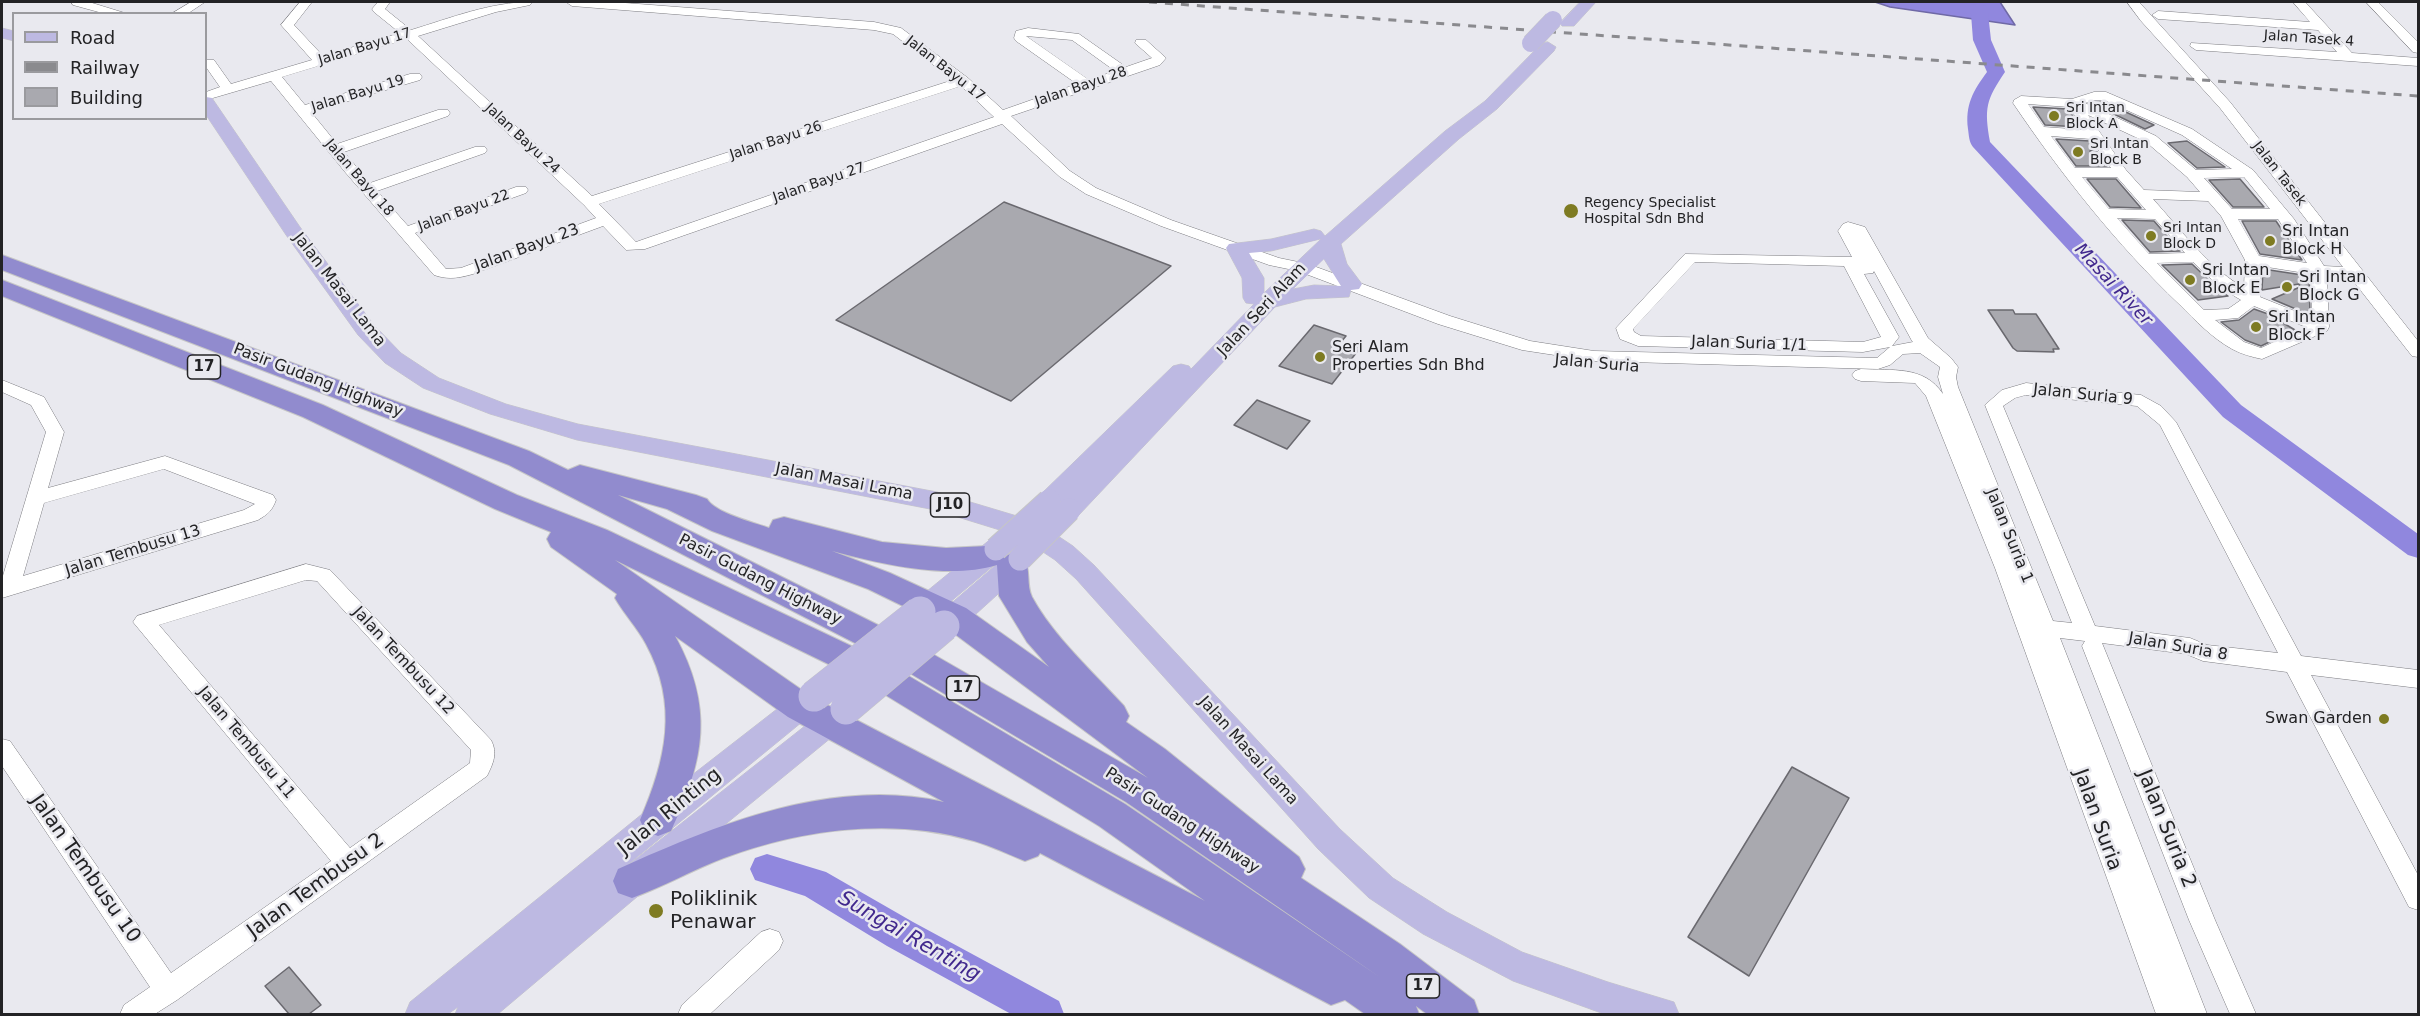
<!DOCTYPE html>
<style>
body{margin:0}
#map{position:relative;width:2420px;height:1016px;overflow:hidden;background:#e9e9ef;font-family:"DejaVu Sans",sans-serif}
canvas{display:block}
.frame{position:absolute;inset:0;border:3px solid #232325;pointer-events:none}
.legend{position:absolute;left:12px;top:12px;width:195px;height:108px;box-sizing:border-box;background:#e9e9ef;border:2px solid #9a9a9e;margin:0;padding:8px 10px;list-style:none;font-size:18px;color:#232325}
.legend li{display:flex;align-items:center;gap:12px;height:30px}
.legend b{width:30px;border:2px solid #9a9a9e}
</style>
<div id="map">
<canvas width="2420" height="1016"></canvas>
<div class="frame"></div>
<ul class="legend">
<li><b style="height:8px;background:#bdb9e2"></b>Road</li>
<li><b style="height:8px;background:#8a8a8e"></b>Railway</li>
<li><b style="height:16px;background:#a9a9af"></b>Building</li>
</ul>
</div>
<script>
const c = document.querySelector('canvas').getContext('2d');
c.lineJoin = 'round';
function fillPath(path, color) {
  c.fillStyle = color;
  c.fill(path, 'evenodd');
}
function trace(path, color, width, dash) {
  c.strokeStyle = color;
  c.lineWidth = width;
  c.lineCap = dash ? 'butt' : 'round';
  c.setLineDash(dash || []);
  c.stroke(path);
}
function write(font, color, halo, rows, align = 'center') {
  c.font = font + ' "DejaVu Sans",sans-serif';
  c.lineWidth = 5;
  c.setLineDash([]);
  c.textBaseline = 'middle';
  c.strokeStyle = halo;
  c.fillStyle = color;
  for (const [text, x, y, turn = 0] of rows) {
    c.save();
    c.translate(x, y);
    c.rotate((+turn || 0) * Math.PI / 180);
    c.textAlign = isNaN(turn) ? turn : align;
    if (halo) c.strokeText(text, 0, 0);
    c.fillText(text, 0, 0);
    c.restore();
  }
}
const water = new Path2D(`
 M1875,2H2000L2015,25L1890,7Z`);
fillPath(water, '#9087de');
trace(water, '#6f69a6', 1.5);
fillPath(new Path2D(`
 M1907,2H1953L1987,6L1990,10L1988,13L1991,40L2005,72C1986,100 1984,108 1990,142L2241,405L2418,534V558L2408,555L2223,417L1973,147C1969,142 1969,136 1968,129C1965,105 1973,91 1987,72L1973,40L1971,14L1915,7Z
 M767,854L826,872L913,922L1059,1001L1064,1014H1011L887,946L805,896L755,880L750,869L755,858Z`), '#9087de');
const building = new Path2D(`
 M2104,102L2154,125L2145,129L2091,103Z
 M2033,107L2068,109L2080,127L2045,125Z
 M2056,139L2090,141L2095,149L2090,151L2091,153L2097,152L2107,166H2076Z
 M2187,141L2225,167L2197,168L2168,143Z
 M2087,179H2116L2141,208L2110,207Z
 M2240,179L2264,207H2233L2209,180Z
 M1004,202L1171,266L1011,401L836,320Z
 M2122,220L2154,221L2180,251L2150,252Z
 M2242,221H2276L2302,260L2260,254Z
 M2192,264L2219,290L2228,296L2198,300L2162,265Z
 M2263,269L2309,276L2310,315L2272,299L2300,287L2299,284L2262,290Z
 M2254,309L2268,314L2295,330L2261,346L2245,340L2221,322L2239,320Z
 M1988,310H2013L2015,314H2036L2059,349H2053L2054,352L2017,351L2013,348Z
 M1314,325L1346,336L1341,342L1360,348L1332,384L1279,366Z
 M1257,400L1310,421L1287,449L1234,425Z
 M1792,767L1849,798L1749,976L1688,937Z
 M289,967L321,1005L309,1014H289L265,986Z`);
fillPath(building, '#a9a9af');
trace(building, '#6a696f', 1.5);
const minor = new Path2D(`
 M71,2H89L128,14H106L73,5Z
 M191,2H205L187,14H171Z
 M300,2H312L294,25L323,56L400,33L374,12L372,9L378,2H390L385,9L411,30C451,18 490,2 532,2L530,5L496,12L418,36L592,196L953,80L893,34L874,30L572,6L566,2H612L874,22L901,28L968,78L1003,110L1077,84L1016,41L1014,38L1016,31L1028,28L1079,34L1126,67L1152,58L1135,43L1136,40H1146L1166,58L1160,65L1011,116L1070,171L1096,188L1171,220L1279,258L1308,264L1450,316L1530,341L1594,351L1877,358L1890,347L1863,352L1638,346L1620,339L1616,328L1685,254L1852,257L1838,231L1843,224L1848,222L1865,227L1928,338L1951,358L1958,367L1956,377L1958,387L2053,621L2072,623L1985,405L2002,390L2026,383L2141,395L2161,406L2176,422L2301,656L2418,670V688L2311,675L2418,875V910L2409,907L2287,672L2203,661L2186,654L2102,643L2215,920L2256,1014H2230L2189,920L2082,646L2085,641L2060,638L2207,1014H2156L1995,568L1926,396L1915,383L1861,381L1855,379L1852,375L1855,371L1861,369C1892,371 1924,365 1943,394L1938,377L1940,367L1920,353L1903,354L1890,365L1878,369L1594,361L1522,350L1438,324L1298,271L1269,265L1161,226L1086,194L1060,177L1002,124L645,249L626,250L603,226L473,274C459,278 448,280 434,275L345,172L271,81L206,100V92L220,87L206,67V60H214L231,84L312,60L281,25ZM1026,36L1072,40L1115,71L1089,80ZM407,39L584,205L596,218L461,268L446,269L415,233L526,193L528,190L526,187H516L408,226L377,191L485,153L487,150L485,147H475L370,183L344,152L448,116L450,113L448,110H438L337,144L311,112L420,80L422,77L420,74H410L305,105L282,77ZM961,86L994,117L636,242L599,204ZM1695,262L1844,266L1881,337L1863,342L1641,336L1634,332L1633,329ZM1874,271L1912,341L1913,342L1892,346L1899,337L1864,274L1873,273ZM2026,395L2137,406L2160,425L2278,653L2207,645L2190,638L2095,626L2003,406L2015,398Z
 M2127,2H2139L2230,102L2418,341V357L2412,356L2351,278L2327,276L2329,327L2327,331L2262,359C2252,357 2241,354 2232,349C2212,338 2195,320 2180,305C2116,244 2061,174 2013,103L2014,100L2021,96L2072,99L2094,92H2106L2192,129L2253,170L2294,219L2324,266L2343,267L2220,108L2141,21ZM2095,100H2104L2182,135L2232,169L2196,170L2156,136L2085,103ZM2028,104L2069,107L2085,130L2044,127ZM2088,115L2146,142L2187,177L2200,192L2144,190L2126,170ZM2051,136L2091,139L2111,168H2075ZM2082,177H2117L2146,210L2109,209ZM2244,177L2270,209H2232L2204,178ZM2153,199L2208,201L2221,216L2245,260L2244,288C2208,267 2181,230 2153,199ZM2117,218L2155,219L2185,253L2149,254ZM2238,219H2278L2307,263L2259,256ZM2193,262L2221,288L2241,300L2228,309L2204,310L2157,263ZM2261,266L2311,274L2312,318L2260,297ZM2254,306L2306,327L2261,348L2244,342L2215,320L2238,318Z
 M2293,2H2305L2352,53L2418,58V66L2196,50L2190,46L2191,43L2337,52L2318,30L2158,19L2152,15L2158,11L2310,22Z
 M2366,2H2378L2418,42V53L2413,52Z
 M2,380L44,397L64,432L48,488L165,456L273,495L276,500C272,511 268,514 258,520L2,598V579L46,432L31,405L2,392ZM164,469L255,504L244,510L23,576L44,503Z
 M306,564L330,570L491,740C498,753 493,764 487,776L177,1000L155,1014H120L124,1005L150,987L2,766V739L10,741L171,973L331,861L133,622L137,616ZM306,580L317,581L471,750L470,763L350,848L159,625Z
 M770,929L779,932L783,941L779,950L710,1014H678L682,1005L761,932Z`);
const major = new Path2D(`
 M1580,2H1596L1574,26H1562L1560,23Z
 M2,28L14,31V41L2,38Z
 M1548,42L1556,47L1554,51L1497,109L1459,139L1341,244L1347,264L1362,284L1359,289L1351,290L1349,297L1306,299L1275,307L1078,516L1069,519L1060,516L1056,510L1058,507L1049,510L1040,507L1036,501L1040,495L1173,366L1181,364L1189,366L1191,369L1254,304L1246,303L1243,298L1242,278L1226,248L1229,244L1271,239L1314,229L1321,231L1325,236L1445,131L1485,101L1542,43ZM1321,239L1264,293V278L1249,253L1271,251ZM1324,259L1341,286L1314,285L1293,289Z
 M206,97L212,98L300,227L374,325L401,353L439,378L506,404L578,424L937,492L1037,522L1073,546L1094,565L1340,829L1393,878L1447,912L1522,952L1608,982L1674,1002L1679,1014H1604L1513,981L1423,934L1369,898L1318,849L1076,579L1055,560L1019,536L935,510L577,440L490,414L423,388L385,363L358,335L286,235L206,115Z
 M996,539L1005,542L1009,549L1005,556L930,619L920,622L910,619L906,612L910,605L987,542Z
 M1020,549L1029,552L1033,559L1029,566L954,634L944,637L934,634L930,626L934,618L1011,552Z
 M814,684L824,688L829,696L824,704L608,881L834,703L844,699L854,703L859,711L854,719L644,891L498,1014H455L458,1007L448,1014H405L410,1002L647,810L804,688Z`);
const highway = new Path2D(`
 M2,255L529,451L568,470L580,465L696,495L707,499C715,513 753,522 769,528L773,520L784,517L882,542L946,548L987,546L998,549L1002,557L1013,553L1024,557C1031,569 1026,585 1032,597C1053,636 1094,673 1124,706L1129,716L1126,722L1165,749L1299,857L1305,869L1301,878L1400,944L1474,1000L1479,1014H1427L1416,1006L1419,1014H1365L1345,1000L1331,1005L1040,853L1038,856L1025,861C1008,854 991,846 974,841C893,817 802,829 724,858C692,870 663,887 632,898L618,893L613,881L618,869C718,824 833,777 944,802L788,717L675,636C714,707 705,759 671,831L658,836L645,831L640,820C666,760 679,705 646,644C637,627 624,614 615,598L617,594L551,547L547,539L551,532L495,509L303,417L2,296V280L323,405L517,495L607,530L885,662L1125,804L1381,978L1126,802L886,659L509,465L2,270ZM618,495L667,509L712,531L868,589L944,626L1148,778L910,641ZM832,551C881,564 948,580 997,565L999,596L1027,642L1049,667L966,608L890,573ZM615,560L861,680L1099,826L1205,901L812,697Z`);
trace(minor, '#7c7c81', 1);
trace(major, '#c6c6c6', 1);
trace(highway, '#c6c6c6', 2);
fillPath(minor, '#fff');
fillPath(major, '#bdb9e2');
fillPath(highway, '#918bce');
trace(new Path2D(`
 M1149,2L2418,96`), '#8a8a8e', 3, [8, 8]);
const majorBridgeFar2 = new Path2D(`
 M1531,43L1553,20`);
const majorBridgeFar1 = new Path2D(`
 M996,549L1049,501
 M1020,559L1069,510`);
const majorBridge = new Path2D(`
 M814,696L920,612
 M846,709L944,626`);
trace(majorBridgeFar2, '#c6c6c6', 19, []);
trace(majorBridgeFar1, '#c6c6c6', 25, []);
trace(majorBridge, '#c6c6c6', 32, []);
trace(majorBridgeFar2, '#bdb9e2', 18);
trace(majorBridgeFar1, '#bdb9e2', 23);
trace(majorBridge, '#bdb9e2', 31);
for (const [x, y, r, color] of [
 [2054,116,6,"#7e7b22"],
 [2078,152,6,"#7e7b22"],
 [1571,211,8,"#7e7b22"],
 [2151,236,6,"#7e7b22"],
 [2270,241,6,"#7e7b22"],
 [2190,280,6,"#7e7b22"],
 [2287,287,6,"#7e7b22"],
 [2256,327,6,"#7e7b22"],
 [1320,357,6,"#7e7b22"],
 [2384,719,6,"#7e7b22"],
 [656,911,8,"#7e7b22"]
]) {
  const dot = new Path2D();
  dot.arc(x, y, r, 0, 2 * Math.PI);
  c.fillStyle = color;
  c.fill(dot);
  trace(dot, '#e9e9ef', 2);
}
write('14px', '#232325', '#e9e9ef', [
 ["Jalan Tasek 4",2309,39,4],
 ["Jalan Bayu 17",365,47,-17],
 ["Jalan Bayu 17",945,69,38],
 ["Jalan Bayu 28",1081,87,-19],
 ["Jalan Bayu 19",358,94,-17],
 ["Jalan Bayu 24",522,139,43],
 ["Jalan Bayu 26",776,141,-18],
 ["Jalan Tasek",2279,174,52],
 ["Jalan Bayu 18",359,178,49],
 ["Jalan Bayu 27",819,183,-19],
 ["Jalan Bayu 22",464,211,-20]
]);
write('14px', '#232325', '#e9e9ef', [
 ["Sri Intan",2066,108],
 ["Block A",2066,124],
 ["Sri Intan",2090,144],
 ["Block B",2090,160],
 ["Regency Specialist",1584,203],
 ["Hospital Sdn Bhd",1584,219],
 ["Sri Intan",2163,228],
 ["Block D",2163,244]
], 'left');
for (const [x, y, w] of [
 [204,367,33],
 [950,505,39],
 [963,688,33],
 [1423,986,33]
]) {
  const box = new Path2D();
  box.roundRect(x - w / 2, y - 12, w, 24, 4.5);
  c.fillStyle = '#e9e9ef';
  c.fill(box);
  trace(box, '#232325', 1.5);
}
write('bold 15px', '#232325', null, [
 ["17",204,367],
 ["J10",950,505],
 ["17",963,688],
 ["17",1423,986]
]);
write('16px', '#232325', '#e9e9ef', [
 ["Sri Intan",2282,232],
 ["Block H",2282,250],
 ["Sri Intan",2202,271],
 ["Block E",2202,289],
 ["Sri Intan",2299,278],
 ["Block G",2299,296],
 ["Sri Intan",2268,318],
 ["Block F",2268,336],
 ["Seri Alam",1332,348],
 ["Properties Sdn Bhd",1332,366],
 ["Swan Garden",2372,719,"right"]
], 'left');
write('16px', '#232325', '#e9e9ef', [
 ["Jalan Bayu 23",527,248,-20],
 ["Jalan Masai Lama",339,290,52],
 ["Jalan Seri Alam",1262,310,-47],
 ["Jalan Suria 1/1",1749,344,2],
 ["Jalan Suria",1597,364,5],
 ["Pasir Gudang Highway",318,381,21],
 ["Jalan Suria 9",2083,395,6],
 ["Jalan Masai Lama",844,482,11],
 ["Jalan Suria 1",2009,536,68],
 ["Jalan Tembusu 13",133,551,-17],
 ["Pasir Gudang Highway",760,580,27],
 ["Jalan Suria 8",2178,647,10],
 ["Jalan Tembusu 12",403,661,47],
 ["Jalan Tembusu 11",246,743,50],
 ["Jalan Masai Lama",1248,751,48],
 ["Pasir Gudang Highway",1182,821,33]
]);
write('italic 18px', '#41288d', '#e9e9ef', [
 ["Masai River",2113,285,47]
]);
write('20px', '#232325', '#e9e9ef', [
 ["Jalan Rinting",670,812,-39],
 ["Jalan Suria",2097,820,70],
 ["Jalan Suria 2",2166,829,68],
 ["Jalan Tembusu 10",85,869,55],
 ["Jalan Tembusu 2",316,886,-36]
]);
write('20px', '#232325', '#e9e9ef', [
 ["Poliklinik",670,900],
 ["Penawar",670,923]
], 'left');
write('italic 21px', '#41288d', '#e9e9ef', [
 ["Sungai Renting",909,937,30]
]);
</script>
